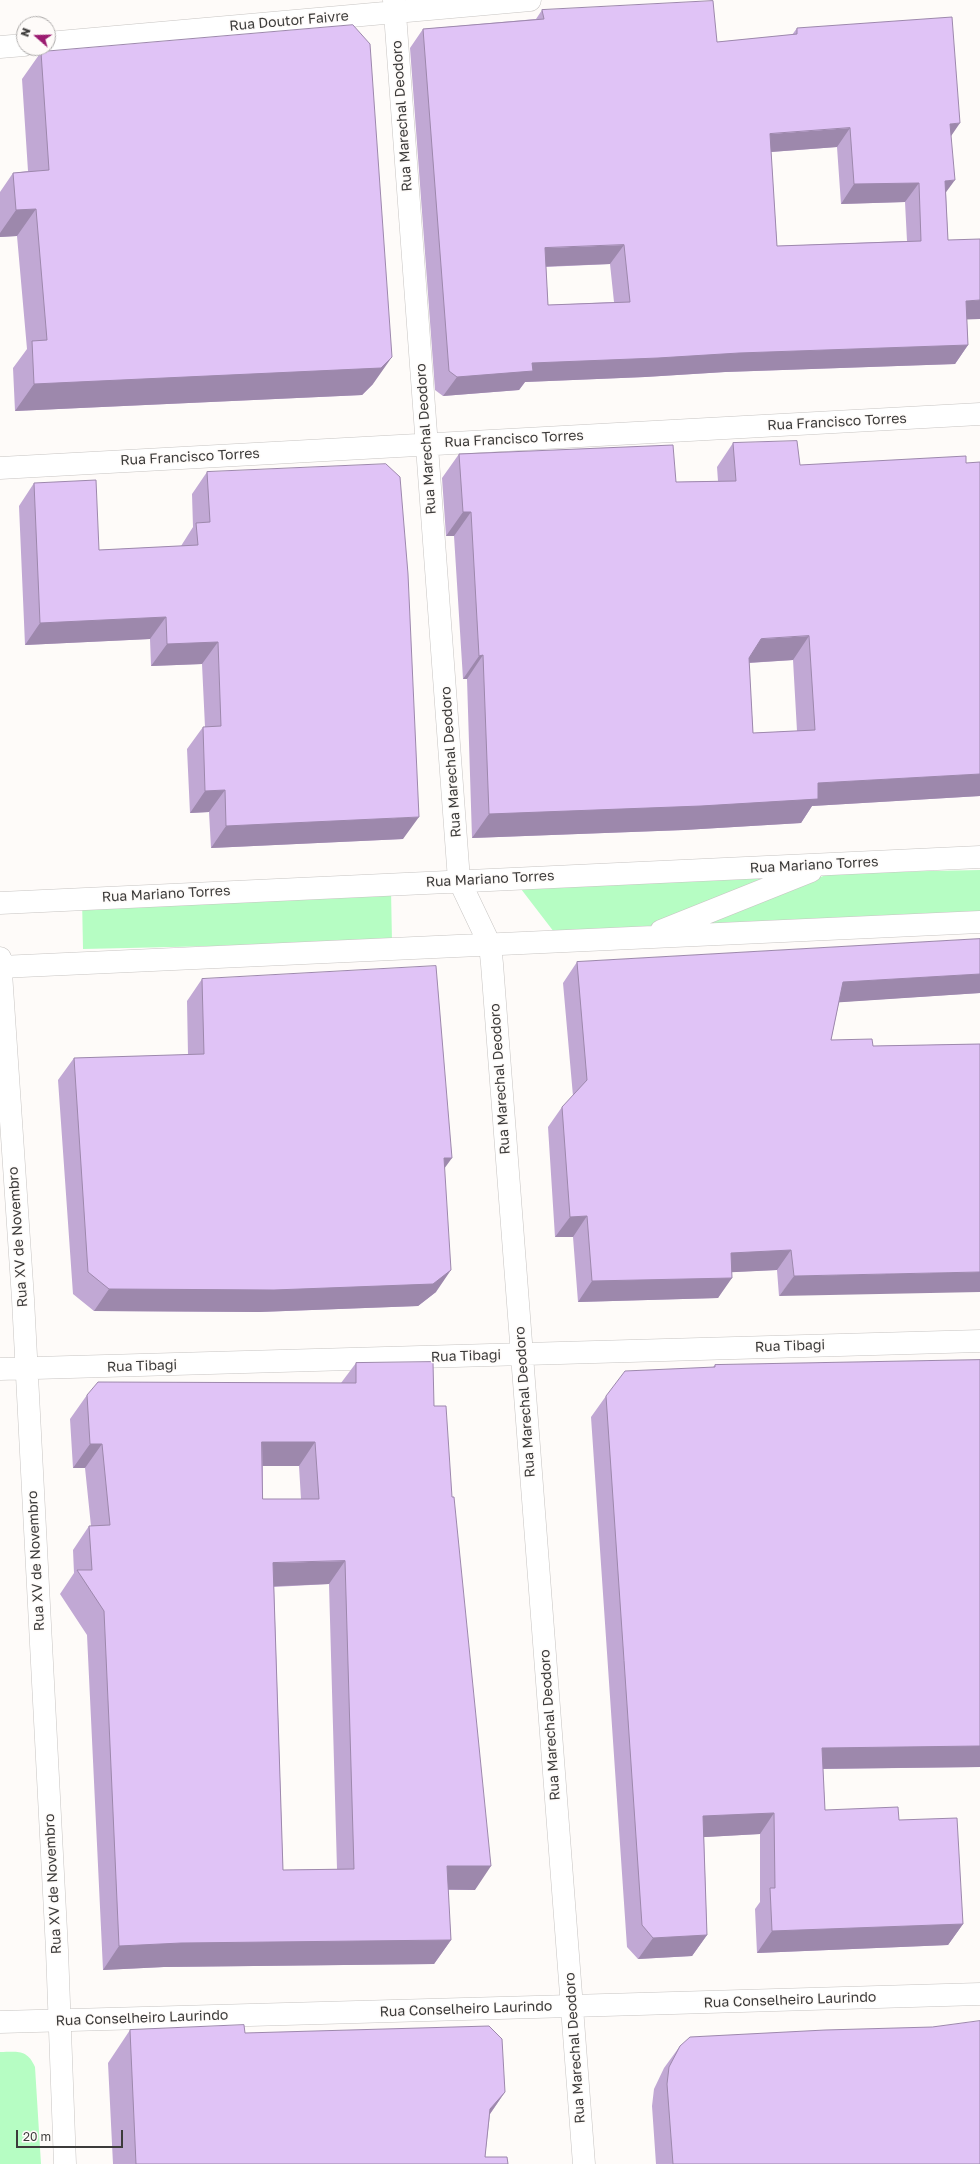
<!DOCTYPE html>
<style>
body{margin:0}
#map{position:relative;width:980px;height:2164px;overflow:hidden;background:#fefbf9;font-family:"Golos Text",sans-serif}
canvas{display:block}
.north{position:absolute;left:16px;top:16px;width:40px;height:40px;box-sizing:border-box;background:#fefbf9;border:1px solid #b0aead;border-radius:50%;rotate:290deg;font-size:11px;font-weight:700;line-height:16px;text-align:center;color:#3c3b3a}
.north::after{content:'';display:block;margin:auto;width:14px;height:18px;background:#9b1b70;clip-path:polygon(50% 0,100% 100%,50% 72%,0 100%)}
.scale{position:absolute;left:16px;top:2130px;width:107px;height:18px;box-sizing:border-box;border:2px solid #3c3b3a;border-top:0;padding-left:5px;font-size:12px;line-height:14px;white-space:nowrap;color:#3c3b3a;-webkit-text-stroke:3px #fefbf9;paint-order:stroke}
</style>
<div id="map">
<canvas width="980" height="2164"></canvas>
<div class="north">N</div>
<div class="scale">20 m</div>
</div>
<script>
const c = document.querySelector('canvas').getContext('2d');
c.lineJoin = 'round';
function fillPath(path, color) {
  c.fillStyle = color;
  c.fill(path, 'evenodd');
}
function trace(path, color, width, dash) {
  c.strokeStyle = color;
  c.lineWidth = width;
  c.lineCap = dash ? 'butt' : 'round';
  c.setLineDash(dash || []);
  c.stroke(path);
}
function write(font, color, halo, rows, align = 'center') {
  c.font = font + ' "Golos Text",sans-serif';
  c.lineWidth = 3;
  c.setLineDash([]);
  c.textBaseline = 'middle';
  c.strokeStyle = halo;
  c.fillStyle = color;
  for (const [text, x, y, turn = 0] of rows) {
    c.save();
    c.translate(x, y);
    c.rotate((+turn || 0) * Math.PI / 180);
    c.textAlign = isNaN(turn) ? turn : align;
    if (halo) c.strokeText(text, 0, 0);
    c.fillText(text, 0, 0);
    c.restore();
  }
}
fillPath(new Path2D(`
 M980,870V918L690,928L831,873Z
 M776,876L646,929L554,932L521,889Z
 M391,890L392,942L83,949L82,897Z
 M0,2052C18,2052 27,2049 35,2067L41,2164H0Z`), '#b6fdc3');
const minor = new Path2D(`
 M394,0L459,880
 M48,43L530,0
 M0,47L24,45
 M0,468L980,414
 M0,2022L571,2006`);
const major = new Path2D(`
 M459,880L490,945L492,964L584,2164
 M0,903L980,857
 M661,931L811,871
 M0,958L23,1299L57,1950L65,2164
 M0,967L980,922
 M0,1369L980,1341
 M571,2006L980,1994`);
trace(minor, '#c7c4c2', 23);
trace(major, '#c7c4c2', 23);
trace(minor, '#fff', 22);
trace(major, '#fff', 22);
fillPath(new Path2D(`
 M542,10L717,42L792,35L797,28L951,135L946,193L948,240L967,319L968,345L955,364L725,372L645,377L525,382L519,390L443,396L435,390L410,48L423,29L536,19ZM837,147L841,204L905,202L907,241L777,246L771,152ZM610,264L614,302L548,305L546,267Z
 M41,52L373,384L362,395L15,411L13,368L27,349L17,236L0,237V192L13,173L28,171L22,79Z
 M733,443L800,465L966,463L980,543V796L812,806L801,823L684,830L472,838L467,679H463L454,536H446L442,478L459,454L676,482L718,481L717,467ZM793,660L797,731L753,733L749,663Z
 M207,472L403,839L211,848L209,812L190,813L187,749L203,727H205L202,664L151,666L150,639L25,645L19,506L34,483L99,550L181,546L193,527L192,494Z
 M980,939V993L839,1002L831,1040L873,1046L980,1044L779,1296L777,1270L732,1272L718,1298L578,1302L573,1237H555L548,1127L562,1107L573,1096L563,983L577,962Z
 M202,979L444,1168L436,1292L418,1306L259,1312L94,1311L73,1294L58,1080L74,1058L188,1055L187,1001Z
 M980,1360V1767L823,1769L825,1810L899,1820L963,1924L948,1945L757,1953L755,1909L760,1902V1834L704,1837L707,1935L692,1956L638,1959L627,1947L591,1417L606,1396L713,1367L715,1365Z
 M356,1363L434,1406L475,1890H448L451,1940L434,1964L164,1967L103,1970L87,1635L60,1594L74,1573L73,1550L89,1526H91L85,1468H73L70,1419L87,1395L341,1383ZM263,1466H299L301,1499H263ZM329,1584L337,1869L283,1870L274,1587Z
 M932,2027L980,2164H656L652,2106L654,2089L664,2068L680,2046Z
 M130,2030L245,2033L505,2092L490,2114L485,2157L508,2164H113L108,2063Z`), '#c1a8d4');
fillPath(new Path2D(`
 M960,123L947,142L950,124Z
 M850,128L837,147L757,153L770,134Z
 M955,180L941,199L945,181Z
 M919,183L905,202L841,204L854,184Z
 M36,209L17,236L0,237V233L16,210Z
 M624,245L610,264L532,267L545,248Z
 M980,300V319L952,320L966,301Z
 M968,345L955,364L725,372L645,377L525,382L519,390L443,396L457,377L532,363L739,353Z
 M392,357L373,384L362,395L15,411L34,384Z
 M463,512H471L454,536H446Z
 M166,617L150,639L25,645L40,623Z
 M809,636L793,660L745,663L761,639Z
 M218,642L202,664L151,666L167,644Z
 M483,655L467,679H463L479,656Z
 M980,774V796L812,806L801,823L684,830L472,838L489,814L818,783Z
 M225,790L209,812L190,813L205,791Z
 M419,817L403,839L211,848L226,826Z
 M980,974V993L829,1003L843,982Z
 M444,1158H452L436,1180Z
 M587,1216L573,1237H555L570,1217Z
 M791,1250L777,1270L716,1273L731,1253Z
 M451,1270L436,1292L418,1306L259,1312L94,1311L109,1289Z
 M980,1272V1292L779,1296L794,1276Z
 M732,1278L718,1298L578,1302L592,1281Z
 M262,1442H315L299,1466H246Z
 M90,1444H102L85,1468H73Z
 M345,1561L329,1584L256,1587L273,1563Z
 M980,1746V1767L807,1769L822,1748Z
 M774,1813L760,1834L688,1838L703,1816Z
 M447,1866H491L475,1890L430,1889Z
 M963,1924L948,1945L757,1953L772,1931Z
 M707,1935L692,1956L638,1959L653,1938Z
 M451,1940L434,1964L164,1967L103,1970L119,1946L181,1943Z
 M505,2092L483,2124L490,2109Z`), '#9d88ac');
const building = new Path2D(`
 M713,1L717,42L797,34V28L952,17L960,123L950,124L955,180L945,181L948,240L980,239V300L966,301L968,345L739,353L658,358L532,363L533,371L457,377L449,371L423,29L544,19L542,10ZM850,128L854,184L919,183L921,241L777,246L770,134ZM624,245L630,302L548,305L545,248Z
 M353,25L370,44L392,357L381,368L34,384L32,341L47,340L36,209L16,210L13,173L49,170L41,52Z
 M797,441L800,465L966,456V463L980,462V774L818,783V799L701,806L489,814L483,655L479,656L471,512H463L459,454L673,445L676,482L736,481L733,443ZM809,636L815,730L753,733L749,658L761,639Z
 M386,464L400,477L408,574L419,817L226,826L225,790L205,791L203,727L221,726L218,642L167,644L166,617L40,623L34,483L96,480L99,550L198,545L196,523L210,522L207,472Z
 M980,939V974L843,982L831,1040L872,1039L873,1046L980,1044V1272L794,1276L791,1250L731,1253L732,1278L592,1281L587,1216L570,1217L562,1107L587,1080L577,962Z
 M436,966L452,1158H444L451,1270L433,1284L274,1290L109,1289L88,1272L74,1058L204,1054L202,979Z
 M980,1360V1746L822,1748L825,1810L898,1807L899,1820L957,1818L963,1924L772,1931L770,1888H775L774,1813L703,1816L707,1935L653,1938L642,1925L606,1396L625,1371L715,1367V1365Z
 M433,1362L434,1406H446L452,1497H454L491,1866H447L451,1940L181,1943L119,1946L104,1611L77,1570H92L89,1526L110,1525L102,1444H90L87,1395L98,1382L356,1383V1363ZM262,1442H315L319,1499H263ZM345,1561L354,1869L283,1870L273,1563Z
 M980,2021V2164H673L667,2084L669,2067L680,2046L690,2037L825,2030L932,2027Z
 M244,2025L245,2033L489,2026L502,2039L505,2092L490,2109L485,2157H507L508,2164H136L130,2030Z`);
fillPath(building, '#e0c3f6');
trace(building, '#9d88ac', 1);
write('14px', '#3c3b3a', '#fefbf9', [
 ["Rua Doutor Faivre",289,21,-5],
 ["Rua Marechal Deodoro",402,116,-94],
 ["Rua Francisco Torres",837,422,-3],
 ["Rua Marechal Deodoro",426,439,-94],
 ["Rua Francisco Torres",514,439,-3],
 ["Rua Francisco Torres",190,457,-3],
 ["Rua Marechal Deodoro",451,762,-94],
 ["Rua Mariano Torres",814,865,-3],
 ["Rua Mariano Torres",490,879,-3],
 ["Rua Mariano Torres",166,894,-3],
 ["Rua Marechal Deodoro",500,1079,-94],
 ["Rua XV de Novembro",18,1237,-94],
 ["Rua Tibagi",790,1346,-2],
 ["Rua Tibagi",466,1356,-2],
 ["Rua Tibagi",142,1366,-2],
 ["Rua Marechal Deodoro",525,1402,-94],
 ["Rua XV de Novembro",36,1561,-93],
 ["Rua Marechal Deodoro",550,1725,-94],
 ["Rua XV de Novembro",53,1884,-93],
 ["Rua Conselheiro Laurindo",790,2000,-2],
 ["Rua Conselheiro Laurindo",466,2009,-2],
 ["Rua Conselheiro Laurindo",142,2018,-2],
 ["Rua Marechal Deodoro",575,2048,-94]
]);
</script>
